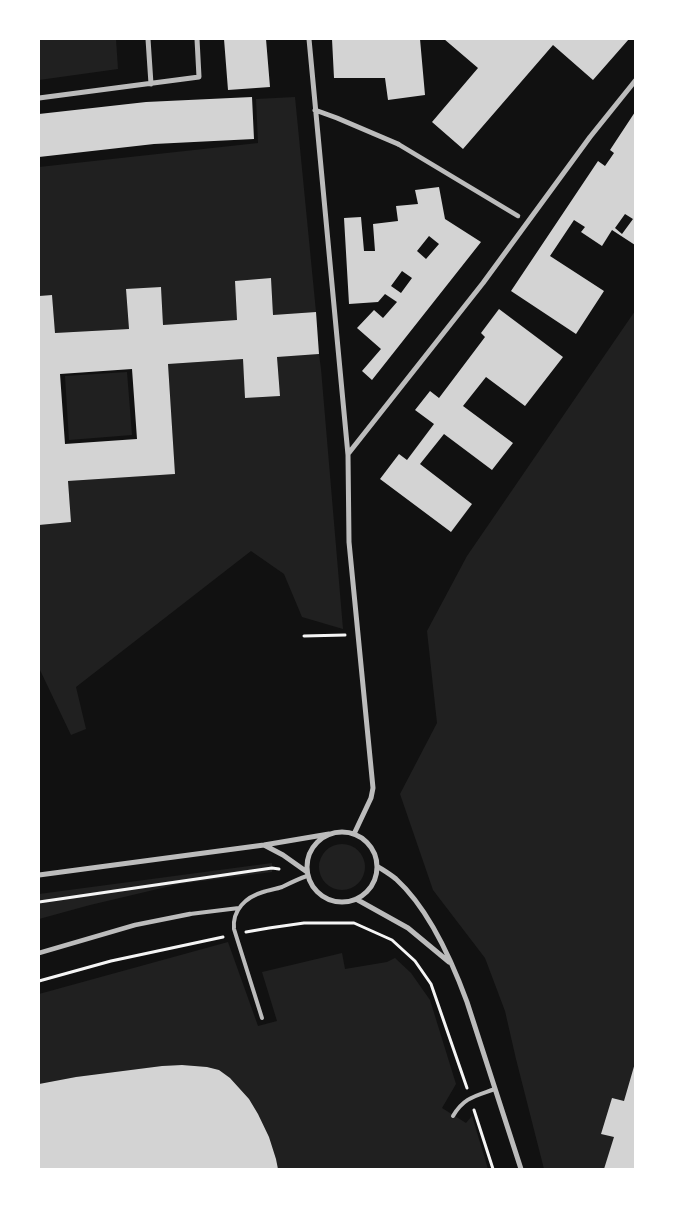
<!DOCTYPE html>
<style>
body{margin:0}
#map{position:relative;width:674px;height:1208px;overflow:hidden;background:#111;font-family:"Source Sans 3",sans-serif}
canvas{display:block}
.frame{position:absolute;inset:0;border:40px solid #fff;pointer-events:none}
</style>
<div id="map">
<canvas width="674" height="1208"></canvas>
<div class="frame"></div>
</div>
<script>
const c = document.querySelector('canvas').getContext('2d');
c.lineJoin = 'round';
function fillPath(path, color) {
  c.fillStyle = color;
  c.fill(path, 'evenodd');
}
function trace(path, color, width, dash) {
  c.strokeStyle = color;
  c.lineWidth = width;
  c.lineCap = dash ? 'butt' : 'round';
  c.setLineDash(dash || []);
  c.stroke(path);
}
fillPath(new Path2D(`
 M39,39H116L118,69L39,80Z
 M295,97L316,312L273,315L271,278L235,281L237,320L163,325L161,287L126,290L129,329L55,333L52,295L39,296V167L258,143L256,99Z
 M635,311V1169H544L516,1059L505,1011L485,958L433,890L400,794L437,723L427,631L467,556Z
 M319,354L321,369L343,629L302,617L284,574L251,551L76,687L86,729L71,735L40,670H39V525L71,522L68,481L175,474L168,364L243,359L246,398L280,396L277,357Z
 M127,372L132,435L69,440L65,376Z
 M319 867a23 23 0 1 1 46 0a23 23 0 1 1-46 0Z
 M272,863V872L179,884L90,905L39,919V894Z
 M228,942L258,1026L277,1021L262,972L342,953L345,969L387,962L395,958L411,973L430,1000L456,1084L442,1108L466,1123L472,1116L488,1169H278L276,1159L269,1137L258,1114L249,1099L230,1078L219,1070L207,1067L182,1065L162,1066L76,1077L39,1084V994Z`), '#202020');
fillPath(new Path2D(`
 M224,39H266L270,87L228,90Z
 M332,39H420L425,95L388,100L385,78H334Z
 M444,39H629L593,80L553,45L463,149L432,122L478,68Z
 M252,97L254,139L154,144L39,157V114L146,102Z
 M635,112V245L612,230L602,246L581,232L585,227L574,220L550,256L604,291L576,334L511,291L598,161L605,166L614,153L610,150ZM625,214L633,219L622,234L615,228Z
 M439,187L445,219L481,242L372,380L362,371L381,349L357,328L374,310L383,318L397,302L385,294L378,302L349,304L344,218L361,217L364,251H375L373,224L398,221L396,206L418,204L415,190ZM429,236L439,244L426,259L417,251ZM402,271L412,278L401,293L391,286Z
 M271,278L273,315L316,312L319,354L277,357L280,396L245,398L243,359L168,364L175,474L68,481L71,522L39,525V296L52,295L55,333L129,329L126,289L161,287L163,325L237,320L235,281ZM132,369L137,439L65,444L60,374Z
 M499,309L563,357L525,406L486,377L463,406L513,443L492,470L444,434L420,464L472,504L451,532L380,479L399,454L407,460L434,424L415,410L430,391L439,398L485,337L481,333Z
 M635,1063V1169H604L614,1137L601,1134L612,1098L624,1101Z
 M182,1065L207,1067L219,1070L230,1078L249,1099L258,1114L269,1137L276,1159L278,1169H39V1084L76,1077L162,1066Z`), '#d3d3d3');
trace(new Path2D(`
 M304,636L345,635
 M39,902L272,868L279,869
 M246,932L269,928L304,923H354L392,940L415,961L431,984L467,1088
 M39,981L111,961L223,937
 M474,1110L493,1169`), '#f5f5f5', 3);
trace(new Path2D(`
 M190,914L239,908
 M262,1018L234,929C232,910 246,897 263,892C269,890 276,889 282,887C290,883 298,879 307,876
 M453,1116C464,1097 476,1096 495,1089`), '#bcbcbc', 4);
trace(new Path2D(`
 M398,144L518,216
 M39,953L135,925L190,914`), '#bcbcbc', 4.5);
trace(new Path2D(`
 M148,39L151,84
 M309,39L348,455L349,542L373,788L371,798L354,834
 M39,98L199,77L197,39
 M315,110L337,118L398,144
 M348,454L483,283L590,137L635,81
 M307 867a35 35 0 1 1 70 0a35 35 0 1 1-70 0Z
 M264,845L283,855L307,872
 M377,866C383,870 390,874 396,879C429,909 452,961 467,1002L521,1169
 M39,875L264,845L329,834
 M356,899L408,928L449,962`), '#bcbcbc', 5);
</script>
